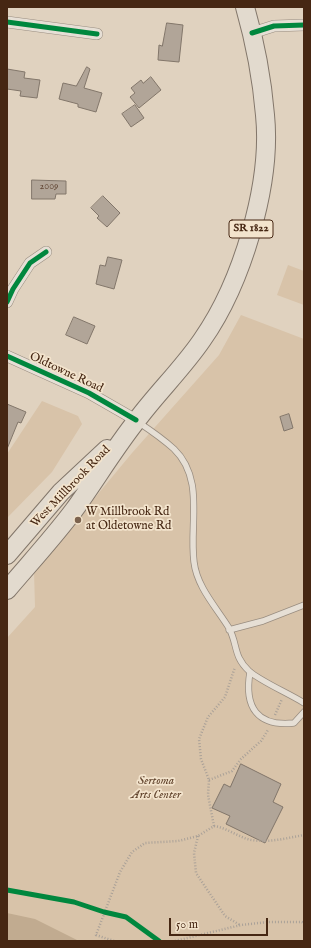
<!DOCTYPE html>
<style>
body{margin:0}
#map{position:relative;width:311px;height:948px;overflow:hidden;background:#e0d2bf;font-family:"IM FELL English",serif}
canvas{display:block}
.frame{position:absolute;inset:0;border:8px solid #462713;pointer-events:none}
.scale{position:absolute;left:169px;top:918px;width:99px;height:18px;box-sizing:border-box;border:2px solid #462713;border-top:0;padding-left:5px;font-size:12px;line-height:14px;white-space:nowrap;color:#462713;-webkit-text-stroke:3px #f3e4cd;paint-order:stroke}
</style>
<div id="map">
<canvas width="311" height="948"></canvas>
<div class="frame"></div>
<div class="scale">50 m</div>
</div>
<script>
const c = document.querySelector('canvas').getContext('2d');
c.lineJoin = 'round';
function fillPath(path, color) {
  c.fillStyle = color;
  c.fill(path, 'evenodd');
}
function trace(path, color, width, dash) {
  c.strokeStyle = color;
  c.lineWidth = width;
  c.lineCap = dash ? 'butt' : 'round';
  c.setLineDash(dash || []);
  c.stroke(path);
}
function write(font, color, halo, rows, align = 'center') {
  c.font = font + ' "IM FELL English",serif';
  c.lineWidth = 3.5;
  c.setLineDash([]);
  c.textBaseline = 'middle';
  c.strokeStyle = halo;
  c.fillStyle = color;
  for (const [text, x, y, turn = 0] of rows) {
    c.save();
    c.translate(x, y);
    c.rotate((+turn || 0) * Math.PI / 180);
    c.textAlign = isNaN(turn) ? turn : align;
    if (halo) c.strokeText(text, 0, 0);
    c.fillText(text, 0, 0);
    c.restore();
  }
}
fillPath(new Path2D(`
 M288,265L304,271V305L277,295Z
 M241,315L304,339V941H7V638L35,607L34,571L132,453L219,355Z
 M42,401L78,416L82,424L52,472L7,518V454Z`), '#d8c3a9');
fillPath(new Path2D(`
 M7,913L35,919L79,941H7Z`), '#c1ab90');
const building = new Path2D(`
 M167,23L183,25L179,62L158,60L159,45L162,46Z
 M87,67L90,69L84,88L102,93L96,112L78,107V104L59,99L63,83L76,86Z
 M7,69L25,72L24,78L40,80L37,98L20,96L21,91L7,89Z
 M151,77L161,90L139,108L130,97L135,93L131,88L141,80L143,83Z
 M135,105L144,118L131,127L122,114Z
 M32,180L66,181V194H56L55,199H32Z
 M103,196L120,213L107,227L97,218L99,216L91,208Z
 M108,257L122,260L114,289L96,284L100,265L105,266Z
 M74,317L95,326L87,344L66,335Z
 M7,404L26,412L21,423L18,422L7,449Z
 M289,414L293,428L284,431L280,417Z
 M241,764L281,784L273,802L283,807L265,843L226,824L230,816L212,808L224,784L230,787Z`);
fillPath(building, '#b1a598');
trace(building, '#82766a', 1);
const service = new Path2D(`
 M138,422C150,430 163,439 174,449C205,479 189,524 194,562C197,587 216,607 229,628C238,645 233,656 249,671C260,681 290,694 304,703
 M229,630L263,621L304,605
 M250,672C244,707 257,727 294,723L304,712`);
const minor = new Path2D(`
 M7,22L97,34
 M252,33L274,26L304,25
 M7,302L13,289L30,263L46,252
 M7,356L89,393L136,420`);
const primary = new Path2D(`
 M7,555L61,492L107,449
 M7,590C29,564 53,538 74,510C95,481 114,449 137,420C157,393 183,368 202,340C242,283 272,184 265,115C262,79 255,42 245,7`);
trace(service, '#998d80', 7);
trace(minor, '#998d80', 12);
trace(primary, '#82766a', 20);
trace(new Path2D(`
 M275,715L282,699
 M209,780L232,771L241,759L261,741L268,730
 M214,826C228,828 239,838 252,840C269,843 287,838 304,835
 M198,836L194,853L196,873L225,916L240,925
 M114,941L96,935L120,872L132,852L145,843L178,841L198,836L214,826L208,795L209,780L201,759L199,739L208,717L225,697L235,667
 M175,941L241,925L268,922H302L304,924`), '#aaa198', 2.5, [1, 2]);
trace(service, '#e6dfd5', 5.5);
trace(minor, '#e6dfd5', 11);
trace(primary, '#e2dace', 18);
trace(new Path2D(`
 M7,22L97,34
 M252,33L274,26L304,25
 M7,302L13,289L30,263L46,252
 M7,356L89,393L136,420
 M7,890L74,902L104,912L126,917L159,941`), '#00873e', 5);
for (const [x, y, r, color] of [
 [78,520,4,"#7c634f"]
]) {
  const dot = new Path2D();
  dot.arc(x, y, r, 0, 2 * Math.PI);
  c.fillStyle = color;
  c.fill(dot);
  trace(dot, '#f3e4cd', 1.5);
}
write('10px', '#614634', null, [
 ["2009",49,187]
]);
for (const [x, y, w] of [
 [251,229,44]
]) {
  const box = new Path2D();
  box.roundRect(x - w / 2, y - 9, w, 18, 3);
  c.fillStyle = '#f3e4cd';
  c.fill(box);
  trace(box, '#462713', 1);
}
write('bold 11px', '#462713', null, [
 ["SR 1822",251,229]
]);
write('12px', '#462713', '#f3e4cd', [
 ["Oldtowne Road",66,373,25],
 ["West Millbrook Road",71,487,-46]
]);
write('12px', '#462713', '#f3e4cd', [
 ["W Millbrook Rd",86,513],
 ["at Oldetowne Rd",86,527]
], 'left');
write('italic 12px', '#62442d', '#f3e4cd', [
 ["Sertoma",156,782],
 ["Arts Center",156,796]
]);
</script>
